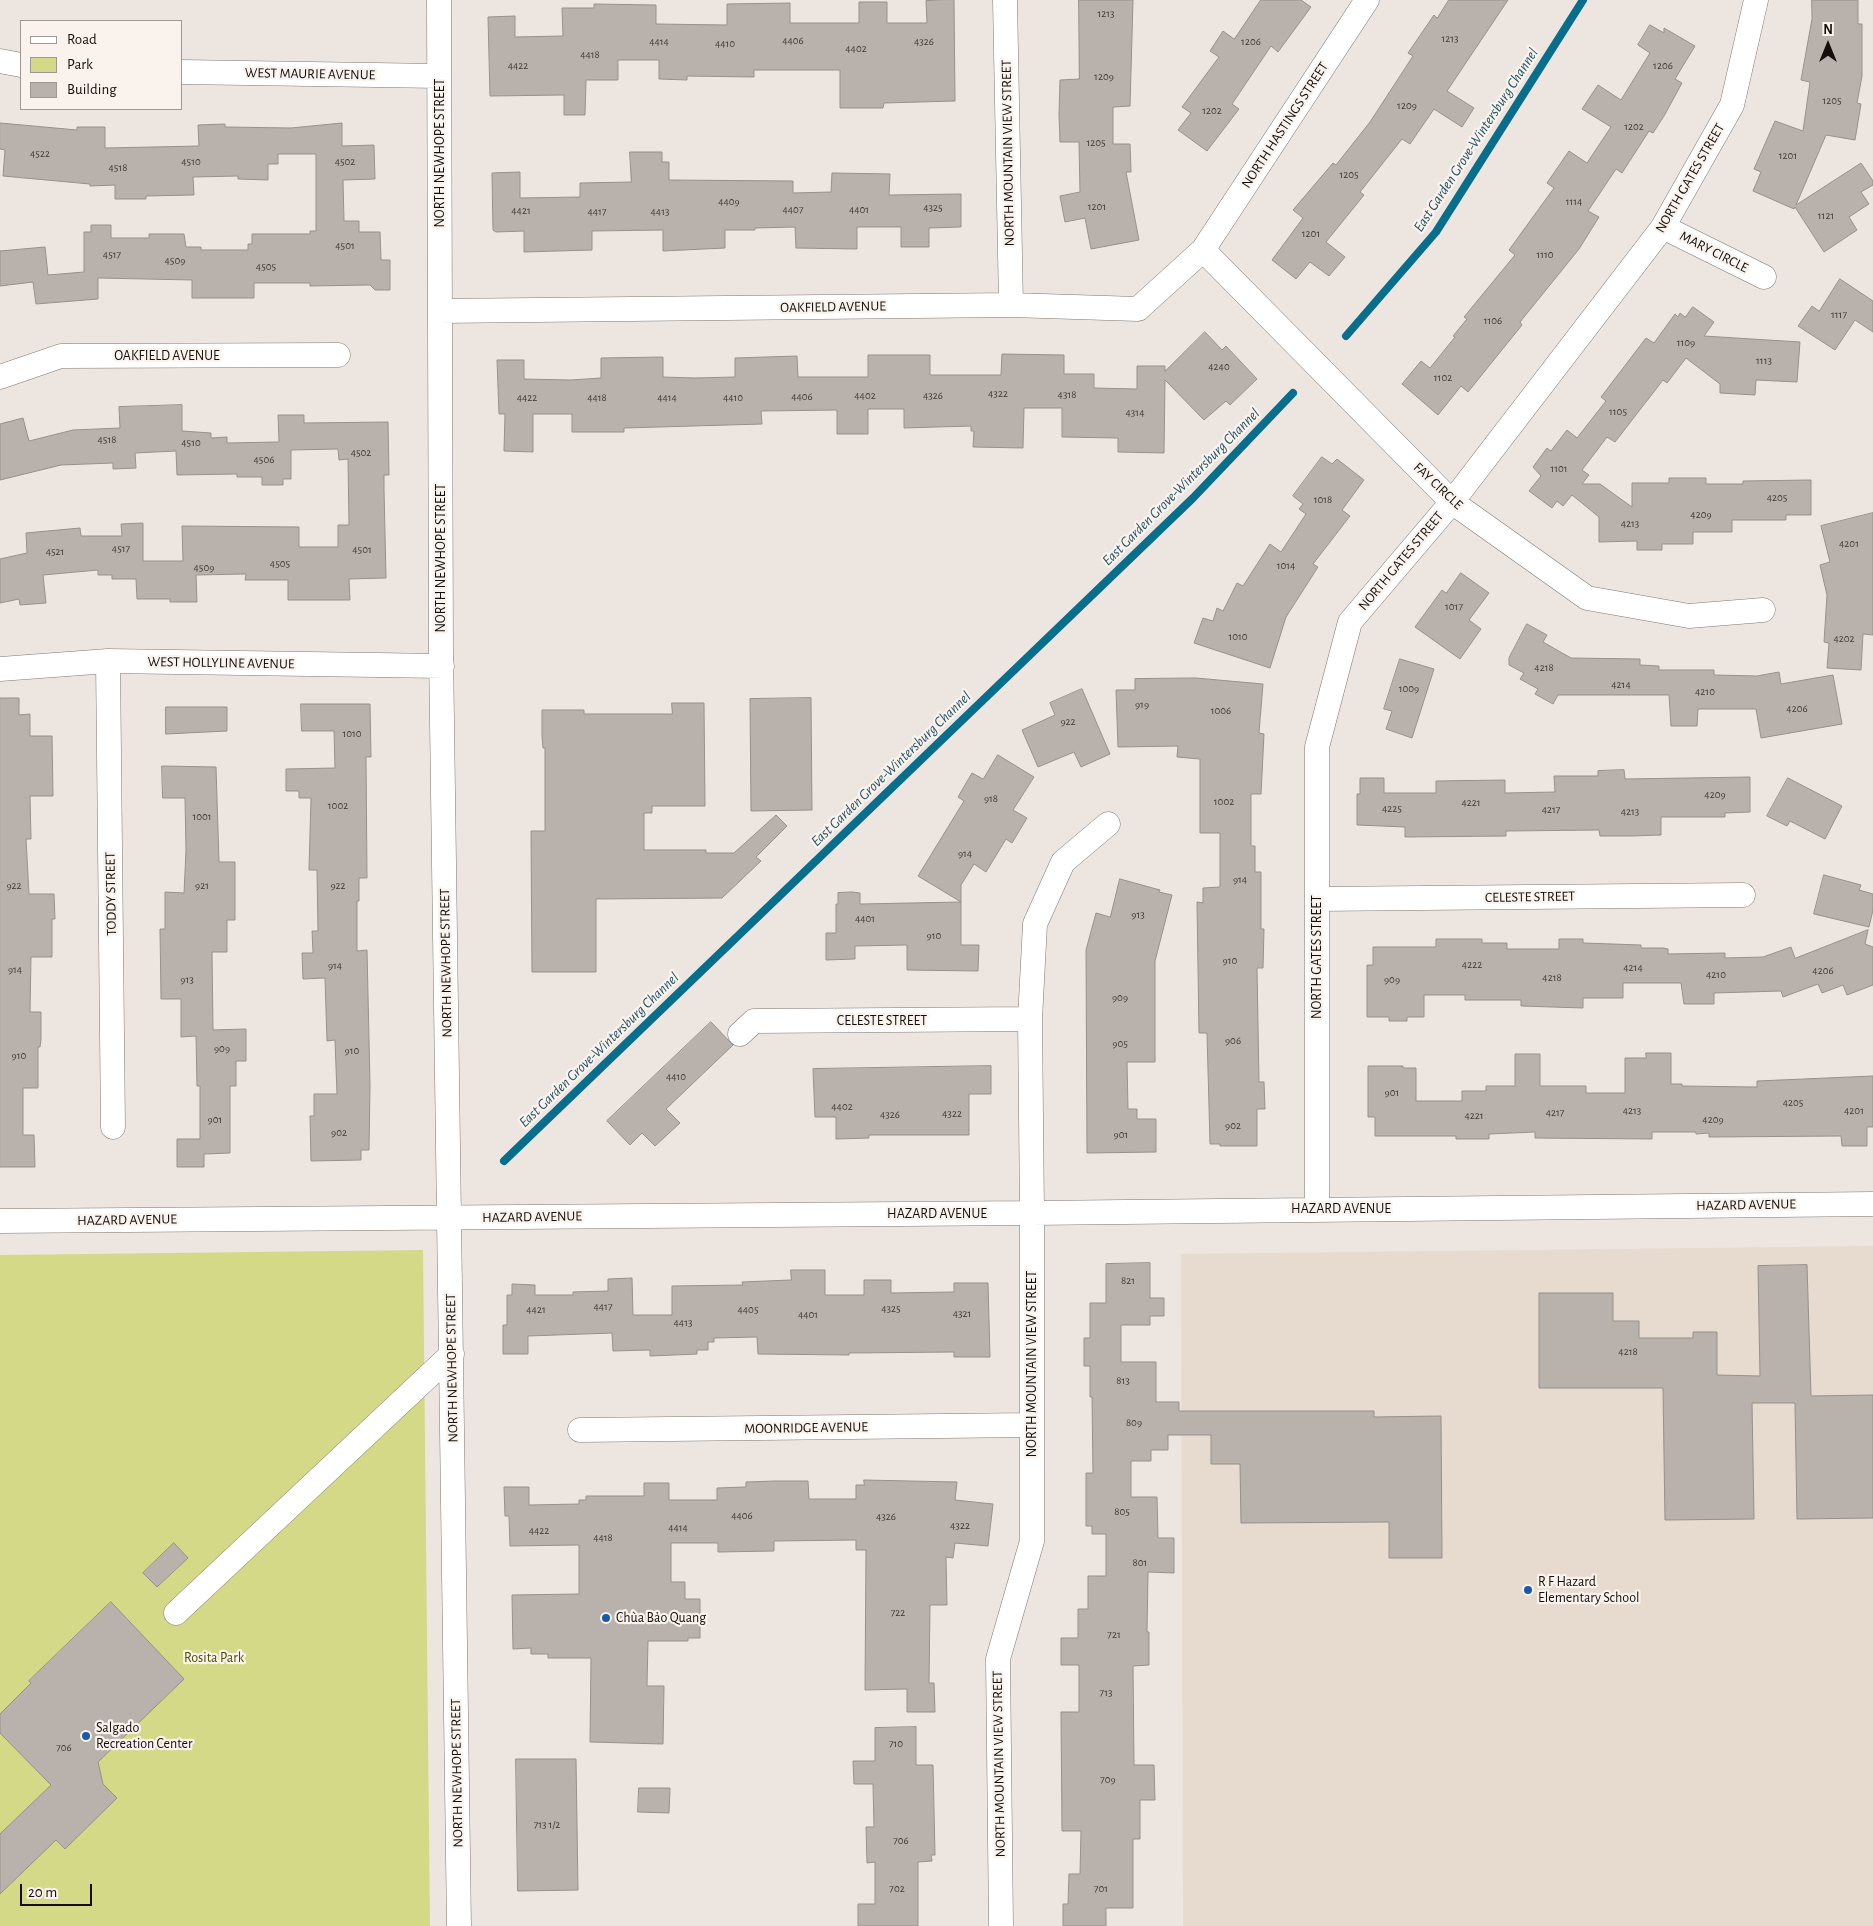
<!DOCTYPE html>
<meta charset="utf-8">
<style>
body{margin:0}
#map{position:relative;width:1873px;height:1926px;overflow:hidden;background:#ede6e0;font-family:"Alegreya Sans",sans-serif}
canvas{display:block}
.legend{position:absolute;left:20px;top:20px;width:162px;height:90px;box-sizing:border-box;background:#faf3ed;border:1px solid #9d9893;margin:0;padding:6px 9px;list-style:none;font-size:15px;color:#120f0d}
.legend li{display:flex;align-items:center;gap:10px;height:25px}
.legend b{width:25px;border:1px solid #9d9893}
.north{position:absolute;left:1803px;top:20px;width:50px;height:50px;-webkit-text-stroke:4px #faf3ed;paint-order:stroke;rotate:0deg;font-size:14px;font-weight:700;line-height:20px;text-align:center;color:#120f0d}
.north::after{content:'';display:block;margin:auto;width:18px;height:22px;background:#120f0d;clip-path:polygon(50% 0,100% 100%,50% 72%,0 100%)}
.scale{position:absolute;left:20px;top:1884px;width:72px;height:22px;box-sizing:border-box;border:2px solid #120f0d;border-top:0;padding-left:6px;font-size:15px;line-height:18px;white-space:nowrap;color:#120f0d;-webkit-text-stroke:4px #faf3ed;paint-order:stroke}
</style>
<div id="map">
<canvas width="1873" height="1926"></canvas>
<ul class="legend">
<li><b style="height:6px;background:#fff"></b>Road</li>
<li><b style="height:14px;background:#d3d987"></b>Park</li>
<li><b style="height:14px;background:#b9b2ac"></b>Building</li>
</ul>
<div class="north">N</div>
<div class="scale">20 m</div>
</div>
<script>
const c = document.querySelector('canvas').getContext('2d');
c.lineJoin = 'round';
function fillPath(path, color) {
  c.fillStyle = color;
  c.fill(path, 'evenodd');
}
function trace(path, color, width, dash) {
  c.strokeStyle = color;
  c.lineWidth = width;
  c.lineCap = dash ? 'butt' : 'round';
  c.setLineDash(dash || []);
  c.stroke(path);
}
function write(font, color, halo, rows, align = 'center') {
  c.font = font + ' "Alegreya Sans",sans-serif';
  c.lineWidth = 4.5;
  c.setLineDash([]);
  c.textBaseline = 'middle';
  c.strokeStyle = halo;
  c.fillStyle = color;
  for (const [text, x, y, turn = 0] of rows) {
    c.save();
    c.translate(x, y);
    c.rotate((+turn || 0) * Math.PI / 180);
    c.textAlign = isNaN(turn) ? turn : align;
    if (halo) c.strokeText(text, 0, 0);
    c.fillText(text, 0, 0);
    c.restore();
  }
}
fillPath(new Path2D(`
 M1873,1246V1926H1183L1181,1254Z`), '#e7dace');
fillPath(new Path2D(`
 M423,1250L430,1926H0V1255Z`), '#d3d987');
trace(new Path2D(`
 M1346,336L1436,232L1583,0
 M504,1161L1193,498L1293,393`), '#096e8b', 8);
const building = new Path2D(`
 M954,0L955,101L884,103L883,108H840V70H754V77L687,76V80L659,79V60H618V80H586L585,115H564V95L490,96L488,17L515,16V37L563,36L562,8H594V4L656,5V24L727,25V4L790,3V23H859V2H887V23H927L926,1Z
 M1079,0H1133L1130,106L1113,107V144H1130L1131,172H1126L1139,240L1091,249L1085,218L1065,222L1060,196L1080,192L1079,142H1060L1059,115L1060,80L1079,79Z
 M1261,0H1301L1311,7L1278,52L1271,46L1232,104L1239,109L1207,151L1178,130L1191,113L1182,107L1219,57L1210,51L1223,31L1234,39Z
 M1449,0H1508L1447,91L1474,108L1462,127L1434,109L1410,144L1402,139L1360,192L1364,195L1326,242L1345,257L1329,276L1310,262L1296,279L1272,260L1303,218L1293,210L1333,163L1336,165L1370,122L1413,56L1408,53L1434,15L1437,18Z
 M1812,0H1858V24H1862V76L1857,103L1861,104L1855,140L1826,135L1796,205L1861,163L1873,181V185L1861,192L1869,204L1849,217L1857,230L1824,252L1795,207L1794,209L1753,191L1761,172L1754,169L1775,121L1803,131L1810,82L1801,80L1812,19Z
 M1650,25L1664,33V28L1695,46L1675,79L1682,83L1664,116L1653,133L1649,131L1622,173L1616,169L1588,211L1599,217L1579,249L1520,322L1522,325L1468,392L1461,386L1438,415L1402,384L1421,361L1430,368L1455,337L1453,336L1467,319L1464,317L1515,255L1509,250L1554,188L1547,183L1569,151L1587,163L1611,127L1582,109L1598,85L1621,100L1650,53L1638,45Z
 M0,123L77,130V127H105V148L199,146L198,125L225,124V127L291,128L342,123V146L374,145L375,179L343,180L344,221H359V232H380L381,260H390V290H375L370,285L310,286V283H254V298H192V280L98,278V299L36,304L33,282L0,286V251L45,247L48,275L84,272V232H91V225H111V238H149V234H184L186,247H201V250H248V244H252V234H310V231H316V154H278V164H268V180L238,179V176L193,177L194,195L146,196V199H115V185L90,186V184L3,176L5,150L0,149Z
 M630,152H662V162H669V180L793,181V193L831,192L832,173L890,174L889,195L961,194V227L929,228V247H901V227H857V249L796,248L795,227L755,228V230H725V248L663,251V230L592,231V250L524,252V231L496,232L493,230L492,173L520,172V198L580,197V183L631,182Z
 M1840,279L1873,301V332L1855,320L1835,350L1798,326L1812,306L1819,311Z
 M1693,307L1714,322L1704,336L1800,342L1797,382L1756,380L1755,395L1720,393V384L1686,358L1667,383L1663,380L1615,442L1607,437L1582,470L1589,475L1582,484H1600L1632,507V483H1669V478H1706V484H1743V481L1811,480V515H1786V520H1732V532H1693V544H1662V550H1637V541L1599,542V517L1572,495L1563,506L1557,501L1552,508L1529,491L1541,476L1533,467L1547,448L1551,451L1567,430L1577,438L1606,401L1601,397L1646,338L1654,343L1675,314L1678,317L1680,313L1685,317Z
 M1205,332L1222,350L1226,346L1257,379L1230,405L1226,401L1204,420L1165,380L1164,453L1118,452V438L1062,437V408H1024L1023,448L973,447L974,431H971V426L904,428V409H868V434H837V410L761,411L762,424L624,428V432H572V414H533V452L504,451L505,414H499L497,360H524V379L571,380L601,378V358L663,357V377L695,378L735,377V358L797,356L798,377H868V355H930V375H1001L1002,354L1064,355V374H1094V388L1137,389V366H1165V371Z
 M182,405V431L211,433V438L227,437V443L279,442L278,415H304V423L388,422L389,475H384V490L386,578L349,579L350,600H288V580H245L246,574L196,575L197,602H170V599H137L136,579H112V575H98V570L43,575L46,603L20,605L19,599L0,603V559L27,553L26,533L80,528L81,536H122L121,524L143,523V561H183L182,526L299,527V547H338V525H349L348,459L339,460L338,449L291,450V479H283V485H262V477H237V474L177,475L176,451L135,453L136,468L113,469V463L61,465L0,480V424L23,418L29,441L73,430L120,428L119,407Z
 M1322,457L1332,464L1337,459L1364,480L1342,510L1350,516L1313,564L1318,567L1286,617L1270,668L1194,643L1203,618L1213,621L1217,608L1223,611L1237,583L1243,586L1270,544L1281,552L1306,514L1299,509L1303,504L1293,496Z
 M1873,513V635L1863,634L1861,670L1827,668L1829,643L1824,642L1827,595L1820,565L1830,562L1821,526Z
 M1461,573L1489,593L1469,620L1481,629L1460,659L1415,627L1442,590L1446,593Z
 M1527,624L1547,635L1543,642L1571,658L1640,659V665L1659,666V670H1714V675L1757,676L1779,672L1781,684L1833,675L1842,724L1761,738L1756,709H1698L1697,726H1671L1669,695H1558L1553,704L1535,694L1538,689L1520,679L1524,673L1509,665V658Z
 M1400,659L1434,669L1412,738L1386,729L1392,711L1384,709Z
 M1196,678L1263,684L1259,733L1264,734L1261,794H1251V846H1255V872H1261V929H1264L1263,968H1257L1259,1082H1264L1265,1109H1257V1146H1220V1144H1210L1207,1033H1199L1197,902L1203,903V888L1220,887V833H1200V759L1177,757L1178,746L1118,747L1116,690H1135V679Z
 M1082,689L1110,754L1081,767L1074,752L1038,767L1022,730L1055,715L1050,703Z
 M0,698H19V715L30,714V736H52L53,796H30L31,839H26L29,894H54L55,919H52V957H31L30,1012H41V1039L40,1047H38V1088H23V1135H34L35,1167H0Z
 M811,698L812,810L751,811L750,699Z
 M672,703H704L705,806H652V813H644V850H706V853H734L776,815L787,826L756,857L761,861L722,898L596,899V972H532L531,831H545V748H543L542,736V710H584V714H672Z
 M301,704H370L371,757H366L367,878H359V901H357V951L367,950L370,1085L369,1150H361V1160L311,1161L310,1116H314V1094H337L335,1040L327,1041L325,978L303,979L302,953H313L312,931H318L317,870H309L311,798H299V791H286V769L335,768L334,731H302Z
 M166,707H227V731L166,734Z
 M998,755L1034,777L1013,810L1027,818L1012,843L1006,839L986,872L974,864L961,885V902L918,876L964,801L958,797L972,773L983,779Z
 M162,766L216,767L219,862H235V920H227V952H212L213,1030L246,1029V1061H236V1086H230V1153L204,1154V1167H177V1139H200V1086H197L196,1036L181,1037V999H161L160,929H165V892L184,893L186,851L185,798H163Z
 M1624,770L1625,779L1750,777V812L1725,813V817H1661V835L1632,836H1600L1599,830L1506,831V836L1405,837V827L1357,825V794H1360V778H1384V793H1436V781L1505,780V793L1555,792L1554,776H1598V771Z
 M1788,778L1842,806L1825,839L1790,821L1787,826L1767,816Z
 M1824,875L1861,885L1859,890L1873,894V910L1869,927L1814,914Z
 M1120,879L1160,890L1159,892L1172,895L1155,961V1062H1127L1128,1109H1137V1119H1156V1152L1087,1153L1086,950L1096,913L1110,917Z
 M852,892L860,893V904L961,902V945H979L978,971L907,970V945L855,946V959L826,960V933H836V904H838V893Z
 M1868,930L1865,944L1873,947V985L1847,995L1843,985L1822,993L1818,984L1783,997L1781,991L1714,993V1004H1684L1681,983H1623V998H1583V1008L1521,1006V1000H1465V995H1424V1017H1407V1021H1389V1017H1367V965H1373V947H1436V939H1482V943H1507V949H1559V939H1583V943L1641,945V948H1663L1668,949V954L1725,953V958L1763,957L1791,947L1795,958Z
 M711,1022L733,1045L666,1109L680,1123L655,1146L642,1133L630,1145L607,1121Z
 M1646,1053H1671V1084H1682V1086L1757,1087V1081L1873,1076V1127H1867V1146H1842L1841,1136L1709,1137V1133L1696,1134V1132H1652V1139L1535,1138V1132L1489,1134V1139H1456V1136H1375V1117H1368V1066H1403V1068H1416V1101H1462V1091H1486V1086H1515V1054H1540V1086H1586V1093H1625V1058H1646Z
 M991,1066V1094H969V1135H869V1138L836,1139V1117H815L813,1069Z
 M1150,1263V1298H1164V1316H1150V1325H1121V1362H1156V1402H1179V1411H1374V1417L1441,1416L1442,1558H1389V1522L1241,1523L1240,1464H1211V1435H1168V1450H1151V1461H1131V1497H1157L1158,1538H1174V1573L1148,1572L1147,1632H1149V1665L1133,1666L1134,1765H1154L1155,1800H1140V1839H1133V1908H1106V1926H1063V1904H1068L1069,1874H1080L1081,1831H1062L1061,1712H1079V1665H1061V1638H1078V1609H1088V1576H1106V1534H1092V1526H1086V1473H1093L1092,1397H1090V1366H1084V1338H1090V1303H1106V1264Z
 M1807,1265L1811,1396L1873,1395V1518L1797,1519L1795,1403H1752L1754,1519L1665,1520L1663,1388H1539V1293H1613V1321H1639V1338H1693V1332H1717V1375L1760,1376L1758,1266Z
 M791,1270H825V1295H864V1280H891V1293L954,1292V1283H988L990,1357H954V1352L849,1353V1355L758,1354L757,1337L714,1338V1342H708V1350H697V1354L650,1356V1350L613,1351L612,1333L528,1336V1354H503V1325H507V1295H512V1284L535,1285V1295H573V1292L608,1291V1279L632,1278L633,1315H672V1286L743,1285L742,1282L791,1280Z
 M864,1480L957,1482L955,1500L993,1504L988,1546L955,1543L953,1558L946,1557L947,1605H930L929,1683H934L935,1712H907V1689L865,1690L866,1550H856V1540L774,1541V1551L718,1552V1543H671V1582H685V1599H700V1638H688V1641H648L647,1686H664L663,1744L590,1742L591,1658H548V1654H531V1648L513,1649L512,1595L579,1594V1545L510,1546L509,1516H505L504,1487H529V1505L579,1504V1500H586V1496H644V1483H669V1500H717V1488L746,1487V1482L775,1481H808L809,1499H856V1485H864Z
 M174,1543L188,1558L157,1587L143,1573Z
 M111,1602L184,1679L98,1762L103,1784L117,1798L65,1849L56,1840L0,1894V1834L51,1785L0,1733V1714L31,1683L29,1681Z
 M916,1727V1765H933L935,1855H931L932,1861L918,1862V1926H858V1904H875V1862L867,1863L866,1827H874L873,1784H854L853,1761H875V1728Z
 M516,1759H576L578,1890L518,1891Z
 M639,1788H670L669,1813L638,1812Z`);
fillPath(building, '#b9b2ac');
trace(building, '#97908b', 1);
const minor = new Path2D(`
 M439,0L441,651L459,1926
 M1005,0L1011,305
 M0,61L21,65
 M181,72L439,76
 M1663,227L1764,277
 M1203,250L1452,502L1587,598L1689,616L1763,610
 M440,311L1011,305L1138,309L1203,250L1367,0
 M0,377L61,356L338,355
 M108,661L113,1127
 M0,669L108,661L442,666
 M1317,899L1743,895
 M740,1034L754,1021L1030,1019
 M1317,1209V747L1350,622L1452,502L1663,227L1732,105L1756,0
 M0,1221L1032,1213L1873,1204
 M580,1430L1032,1425
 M176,1613L452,1354
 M1001,1926L998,1659L1032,1541V1213L1030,1019L1035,924L1063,862L1108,824`);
trace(minor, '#7f7873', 25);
trace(minor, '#fff', 24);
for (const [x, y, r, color] of [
 [1528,1590,5,"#195aaa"],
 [606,1618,5,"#195aaa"],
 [86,1736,5,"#195aaa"]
]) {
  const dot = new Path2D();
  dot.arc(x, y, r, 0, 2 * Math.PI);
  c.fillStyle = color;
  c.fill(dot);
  trace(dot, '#faf3ed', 2);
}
write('11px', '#3c3835', null, [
 ["1213",1106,14],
 ["1213",1450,39],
 ["4406",793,41],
 ["4414",659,42],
 ["4326",924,42],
 ["1206",1251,42],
 ["4410",725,44],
 ["4402",856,49],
 ["4418",590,55],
 ["4422",518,66],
 ["1206",1663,66],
 ["1209",1104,77],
 ["1205",1832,101],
 ["1209",1407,106],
 ["1202",1212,111],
 ["1202",1634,127],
 ["1205",1096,143],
 ["4522",40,154],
 ["1201",1788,156],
 ["4510",191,162],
 ["4502",345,162],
 ["4518",118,168],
 ["1205",1349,175],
 ["4409",729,202],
 ["1114",1574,202],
 ["1201",1097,207],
 ["4325",933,208],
 ["4407",793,210],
 ["4401",859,210],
 ["4421",521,211],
 ["4417",597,212],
 ["4413",660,212],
 ["1121",1826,216],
 ["1201",1311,234],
 ["4501",345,246],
 ["4517",112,255],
 ["1110",1545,255],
 ["4509",175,261],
 ["4505",266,267],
 ["1117",1839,315],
 ["1106",1493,321],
 ["1109",1686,343],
 ["1113",1764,361],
 ["4240",1219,367],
 ["1102",1443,378],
 ["4322",998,394],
 ["4318",1067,395],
 ["4402",865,396],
 ["4326",933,396],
 ["4406",802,397],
 ["4422",527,398],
 ["4418",597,398],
 ["4414",667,398],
 ["4410",733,398],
 ["1105",1618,412],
 ["4314",1135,413],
 ["4518",107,440],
 ["4510",191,443],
 ["4502",361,453],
 ["4506",264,460],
 ["1101",1559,469],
 ["4205",1777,498],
 ["1018",1323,500],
 ["4209",1701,515],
 ["4213",1630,524],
 ["4201",1849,544],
 ["4517",121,549],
 ["4501",362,550],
 ["4521",55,552],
 ["4505",280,564],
 ["1014",1286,566],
 ["4509",204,568],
 ["1017",1454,607],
 ["1010",1238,637],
 ["4202",1844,639],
 ["4218",1544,668],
 ["4214",1621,685],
 ["1009",1409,689],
 ["4210",1705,692],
 ["919",1142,705],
 ["4206",1797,709],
 ["1006",1221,711],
 ["922",1068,722],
 ["1010",352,734],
 ["4209",1715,795],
 ["918",991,799],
 ["1002",1224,802],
 ["4221",1471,803],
 ["1002",338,806],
 ["4225",1392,809],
 ["4217",1551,810],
 ["4213",1630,812],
 ["1001",202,817],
 ["914",965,854],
 ["914",1240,880],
 ["922",14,886],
 ["921",202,886],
 ["922",338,886],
 ["913",1138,915],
 ["4401",865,919],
 ["910",934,936],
 ["910",1230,961],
 ["4222",1472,965],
 ["914",335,966],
 ["4214",1633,968],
 ["914",15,970],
 ["4206",1823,971],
 ["4210",1716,975],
 ["4218",1552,978],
 ["913",187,980],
 ["909",1392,980],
 ["909",1120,998],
 ["906",1233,1041],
 ["905",1120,1044],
 ["909",222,1049],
 ["910",352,1051],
 ["910",19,1056],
 ["4410",676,1077],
 ["901",1392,1093],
 ["4205",1793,1103],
 ["4402",842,1107],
 ["4213",1632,1111],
 ["4201",1854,1111],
 ["4217",1555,1113],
 ["4322",952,1114],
 ["4326",890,1115],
 ["4221",1474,1116],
 ["901",215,1120],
 ["4209",1713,1120],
 ["902",1233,1126],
 ["902",339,1133],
 ["901",1121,1135],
 ["821",1128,1281],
 ["4417",603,1307],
 ["4325",891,1309],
 ["4421",536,1310],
 ["4405",748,1310],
 ["4321",962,1314],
 ["4401",808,1315],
 ["4413",683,1323],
 ["4218",1628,1352],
 ["813",1123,1381],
 ["809",1134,1423],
 ["805",1122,1512],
 ["4406",742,1516],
 ["4326",886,1517],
 ["4322",960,1526],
 ["4414",678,1528],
 ["4422",539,1531],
 ["4418",603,1538],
 ["801",1140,1563],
 ["722",898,1613],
 ["721",1114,1635],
 ["713",1106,1693],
 ["710",896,1744],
 ["706",64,1748],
 ["709",1108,1780],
 ["713 1/2",547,1825],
 ["706",901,1841],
 ["702",897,1889],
 ["701",1101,1889]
]);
write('14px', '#120f0d', '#faf3ed', [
 ["WEST MAURIE AVENUE",310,74,1],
 ["NORTH HASTINGS STREET",1285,125,-57],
 ["NORTH NEWHOPE STREET",440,153,-90],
 ["NORTH MOUNTAIN VIEW STREET",1008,153,-91],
 ["NORTH GATES STREET",1690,178,-60],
 ["MARY CIRCLE",1714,252,27],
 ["OAKFIELD AVENUE",833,307,-1],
 ["OAKFIELD AVENUE",167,356],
 ["FAY CIRCLE",1438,486,43],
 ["NORTH NEWHOPE STREET",441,558,-90],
 ["NORTH GATES STREET",1401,561,-50],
 ["WEST HOLLYLINE AVENUE",221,663,1],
 ["TODDY STREET",111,894,-91],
 ["CELESTE STREET",1530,897,-1],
 ["NORTH GATES STREET",1317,957,-90],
 ["NORTH NEWHOPE STREET",446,963,-91],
 ["CELESTE STREET",882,1021],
 ["HAZARD AVENUE",1746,1205,-1],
 ["HAZARD AVENUE",1341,1209],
 ["HAZARD AVENUE",937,1214],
 ["HAZARD AVENUE",532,1217,-1],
 ["HAZARD AVENUE",127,1220,-1],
 ["NORTH MOUNTAIN VIEW STREET",1032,1364,-90],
 ["NORTH NEWHOPE STREET",452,1368,-91],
 ["MOONRIDGE AVENUE",806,1428,-1],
 ["NORTH MOUNTAIN VIEW STREET",999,1764,-91],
 ["NORTH NEWHOPE STREET",457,1773,-91]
]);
write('14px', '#120f0d', '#faf3ed', [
 ["R F Hazard",1538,1582],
 ["Elementary School",1538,1598],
 ["Chùa Bảo Quang",616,1618],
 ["Salgado",96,1728],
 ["Recreation Center",96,1744]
], 'left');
write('14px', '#4c4f00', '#faf3ed', [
 ["Rosita Park",214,1658]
]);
write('italic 15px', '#225265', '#faf3ed', [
 ["East Garden Grove-Wintersburg Channel",1476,140,-57],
 ["East Garden Grove-Wintersburg Channel",1181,487,-45],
 ["East Garden Grove-Wintersburg Channel",891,769,-44],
 ["East Garden Grove-Wintersburg Channel",599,1050,-44]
]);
</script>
